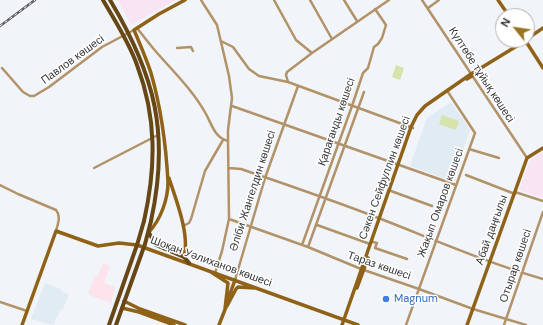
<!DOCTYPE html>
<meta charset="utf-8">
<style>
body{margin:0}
#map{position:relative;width:543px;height:325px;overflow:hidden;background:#f1f5f9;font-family:"DM Sans",sans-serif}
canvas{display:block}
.north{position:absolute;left:495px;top:8px;width:40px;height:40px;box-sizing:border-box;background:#fff;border:1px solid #aeafaf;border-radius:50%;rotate:300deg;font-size:11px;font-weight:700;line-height:16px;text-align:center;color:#353638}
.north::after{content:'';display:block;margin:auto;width:14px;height:18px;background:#9a741f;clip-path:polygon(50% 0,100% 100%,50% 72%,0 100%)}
</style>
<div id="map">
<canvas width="543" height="325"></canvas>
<div class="north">N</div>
</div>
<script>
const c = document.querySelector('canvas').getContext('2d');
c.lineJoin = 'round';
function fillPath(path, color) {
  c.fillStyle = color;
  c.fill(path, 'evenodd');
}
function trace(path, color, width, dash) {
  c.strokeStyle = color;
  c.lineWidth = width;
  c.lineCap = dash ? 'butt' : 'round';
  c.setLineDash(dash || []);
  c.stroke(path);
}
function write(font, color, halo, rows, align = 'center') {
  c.font = font + ' "DM Sans",sans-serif';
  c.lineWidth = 3;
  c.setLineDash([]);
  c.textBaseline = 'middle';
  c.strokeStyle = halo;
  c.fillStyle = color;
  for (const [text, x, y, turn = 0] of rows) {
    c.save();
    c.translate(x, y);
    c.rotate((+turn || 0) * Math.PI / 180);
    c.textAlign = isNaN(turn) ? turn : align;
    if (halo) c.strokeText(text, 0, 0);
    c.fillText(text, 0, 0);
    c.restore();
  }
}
fillPath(new Path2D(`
 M103,263L110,266L104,283L115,287L111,303L89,295L88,293L95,275L98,276Z`), '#fce3ec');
fillPath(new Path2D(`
 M118,0H176L131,25Z
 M543,151V198L519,190L530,160Z`), '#f8e4f3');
fillPath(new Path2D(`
 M451,102L470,130L452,181L410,166L427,118Z
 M45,283L61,289V291L69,294L62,311H60L53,325L31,319Z`), '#e0ebf4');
fillPath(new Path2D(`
 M396,65L404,68L400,80L392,77Z
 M442,115L459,121L456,130L439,124Z`), '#d4e4ab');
trace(new Path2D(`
 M201,0L217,25L229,76L232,98L228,130V141
 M274,0L296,40L312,53
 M310,0L332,39
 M344,0L357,21
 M422,0L527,158
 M428,8L439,0
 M137,28C144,37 151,46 158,54C175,73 194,92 206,114C212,125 215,138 228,141L229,219L222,251L215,273
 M221,41L233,47L249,69L259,76L288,82L413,128
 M177,48L191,47L193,51
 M2,68L23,92L30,96H34L49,87L102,47L134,30
 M288,82L286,75L287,72L312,53L389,0
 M232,106L456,185
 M469,149L499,158
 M94,168L158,135
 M229,168L241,169C288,185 335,201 381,219C435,240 488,263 543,279
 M466,175L515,194
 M0,185L18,194L56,210C61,216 58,224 56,231
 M391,191L432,206
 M515,192L543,201
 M229,219L308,247L361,269L419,289L473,309L526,325
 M317,225L370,244
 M183,226L189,223L191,219L205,171L223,140
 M373,242L377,243L375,248L407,259
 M302,245L352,106L363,73L368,68L374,47L378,44L382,38L386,25L375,9
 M308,247L364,92
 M235,280L265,178L298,86
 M0,302L27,311
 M406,325L475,133L448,92
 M504,325L543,212`), '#b29268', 2.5);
trace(new Path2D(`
 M498,0L509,16
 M527,39L543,28
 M525,40L543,68
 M467,79L480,71
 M169,178C176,200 190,234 184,257
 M149,232C161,219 168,199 168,182C166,145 161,108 151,73C146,58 140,44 134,30L159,14L185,0
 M211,272L228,283L225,309
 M357,288L368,258
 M228,299L235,280
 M124,301L140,309L185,325
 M227,306L236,289L238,287L255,288
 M122,308L139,312L174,325
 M22,325L56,231L98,246L119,243L137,245L358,325
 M219,325L226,307
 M342,325L411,127L417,115L425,106L471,74L525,41
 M467,325L527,158L543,148`), '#906217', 3.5);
trace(new Path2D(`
 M149,233L156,245L184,257L189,263
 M109,325L137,245L144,221
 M116,325L145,244L151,221`), '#674715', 4);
const rail = new Path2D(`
 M0,26L35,0`);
trace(rail, '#5b5c5f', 2.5);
trace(rail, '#fff', 1, [3]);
trace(new Path2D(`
 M103,0C115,21 129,42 137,65C157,118 156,167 144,221
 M110,0C155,75 170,134 151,221`), '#674715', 4);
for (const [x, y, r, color] of [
 [386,299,4,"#3f7fe0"]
]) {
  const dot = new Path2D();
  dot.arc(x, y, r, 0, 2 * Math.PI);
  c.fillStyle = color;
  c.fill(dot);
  trace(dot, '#fff', 1.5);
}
write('11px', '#353638', '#fff', [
 ["Павлов көшесі",73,60,-36],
 ["Күлтөбе тұйық көшесі",481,75,57],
 ["Қарағанды көшесі",337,122,-71],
 ["Сәкен Сейфуллин көшесі",385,178,-70],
 ["Әліби Жангелдин көшесі",253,191,-72],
 ["Жақып Омаров көшесі",441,203,-70],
 ["Абай даңғылы",492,230,-70],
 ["Шоқан Уәлиханов көшесі",211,262,20],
 ["Тараз көшесі",379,266,19],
 ["Отырар көшесі",516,266,-71]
]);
write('11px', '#366cbe', '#fff', [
 ["Magnum",394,299]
], 'left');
</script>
